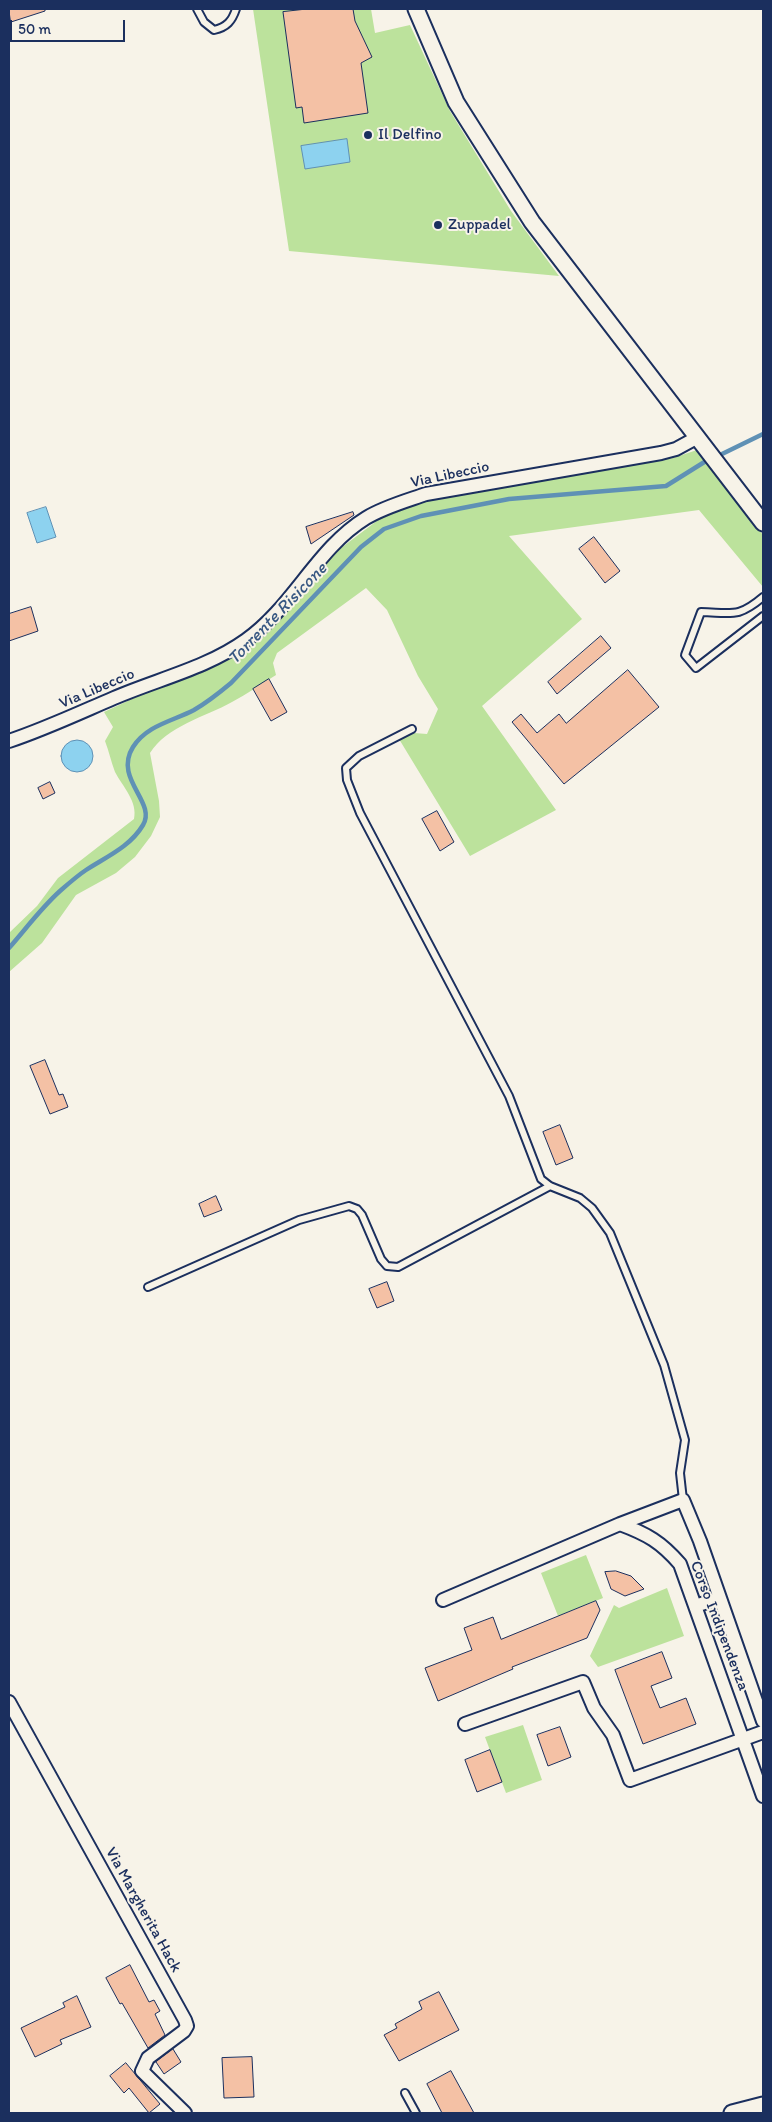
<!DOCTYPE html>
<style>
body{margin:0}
#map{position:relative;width:772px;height:2122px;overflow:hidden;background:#f7f3e8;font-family:Itim,sans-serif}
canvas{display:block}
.frame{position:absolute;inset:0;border:10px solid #1b2f5e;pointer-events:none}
.scale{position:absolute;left:10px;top:20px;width:115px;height:22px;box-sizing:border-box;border:2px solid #1b2f5e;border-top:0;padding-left:6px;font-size:15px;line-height:18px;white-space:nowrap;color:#1b2f5e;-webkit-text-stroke:4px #f7f3e8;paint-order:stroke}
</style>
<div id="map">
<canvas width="772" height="2122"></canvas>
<div class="frame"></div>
<div class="scale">50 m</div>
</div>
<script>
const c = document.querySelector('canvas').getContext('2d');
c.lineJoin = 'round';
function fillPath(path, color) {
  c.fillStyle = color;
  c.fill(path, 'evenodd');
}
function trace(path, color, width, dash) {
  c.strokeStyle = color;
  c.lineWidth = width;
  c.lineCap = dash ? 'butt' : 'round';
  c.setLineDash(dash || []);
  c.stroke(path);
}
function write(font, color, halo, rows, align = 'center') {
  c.font = font + ' Itim,sans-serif';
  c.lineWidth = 4;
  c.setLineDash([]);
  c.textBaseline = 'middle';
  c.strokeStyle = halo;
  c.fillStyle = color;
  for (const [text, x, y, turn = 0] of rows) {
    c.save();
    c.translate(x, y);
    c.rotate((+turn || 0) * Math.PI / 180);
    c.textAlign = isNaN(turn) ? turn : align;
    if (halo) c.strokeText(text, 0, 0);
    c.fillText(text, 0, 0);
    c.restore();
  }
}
fillPath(new Path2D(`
 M253,9H371L375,33L410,25L450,111L511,211L559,276L289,251Z
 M697,450L763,535V587L699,510L509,536L582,619L482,706L556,810L470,856L399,739L414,733L427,734L438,709L418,676L387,610L366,588L277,653L273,663L276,675C261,684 247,694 232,702C205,717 167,726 150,753L159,801L160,817L151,836L135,857L116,873L76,895L42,943L9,972V933L37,906L58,878L134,819C138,802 123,787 115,772C111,762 109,751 105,741L113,727L104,712L147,692L205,670L244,648L337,551L386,514L432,499L460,493L673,458Z
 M586,1555L603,1598L558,1616L541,1573Z
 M667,1588L684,1636L598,1667L590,1656L614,1605L619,1608Z
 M523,1725L542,1780L506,1793L485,1737Z`), '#bce29c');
const water = new Path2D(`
 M347,139L350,162L305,169L301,146Z
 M46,507L56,537L37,543L27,513Z
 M61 756a16 16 0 1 1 32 0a16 16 0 1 1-32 0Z`);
fillPath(water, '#8dd2ef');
trace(water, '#5f91b5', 1);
trace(new Path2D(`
 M722,454L763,434
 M9,948C25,930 41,908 60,891C68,884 77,876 86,870C106,857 130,847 143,825C157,802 113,779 133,747C147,725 173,721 194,710C208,702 219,693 231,683L361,547L384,529L421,516L509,499L666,486L706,461`), '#5f91b5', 4.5);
const building = new Path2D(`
 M9,9H45V11L11,22Z
 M307,9H353L355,21L372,57L361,63L368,113L304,123L302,107L296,108L283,12Z
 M353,512L354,515L311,544L306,527Z
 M594,537L620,571L605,583L579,549Z
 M31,607L38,631L9,641V614Z
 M601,636L611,648L557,694L548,682Z
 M628,670L659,707L564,784L512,722L521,714L537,733L559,714L566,723Z
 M269,679L287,712L271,721L253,689Z
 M50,782L55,793L43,799L38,788Z
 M437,811L454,842L440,851L422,819Z
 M45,1060L59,1095L63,1094L68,1107L50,1114L30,1066Z
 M560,1125L573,1158L556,1165L543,1132Z
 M216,1196L222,1210L204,1217L199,1204Z
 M387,1282L394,1301L377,1308L369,1289Z
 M616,1571L631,1576L644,1589L625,1596L611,1589L605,1572Z
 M596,1601L600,1610L587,1638L512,1667L513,1669L438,1701L425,1668L472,1650L464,1628L493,1617L501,1639Z
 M662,1652L672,1678L651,1686L660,1708L686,1698L696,1724L643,1744L615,1670Z
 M560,1727L571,1757L548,1766L537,1735Z
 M490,1750L502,1782L477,1792L465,1760Z
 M130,1965L149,2002L154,2000L160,2011L155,2014L165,2035L148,2048L122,2003L120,2004L106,1978Z
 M439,1992L459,2030L399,2061L384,2035L397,2028L395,2024L422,2009L419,2002Z
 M77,1996L91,2027L60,2040L62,2044L35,2057L21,2028L65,2007L63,2003Z
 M173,2049L181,2062L164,2074L156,2062Z
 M252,2057L254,2097L224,2098L222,2058Z
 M126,2063L160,2104L149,2113L129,2088L124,2093L110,2076Z
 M451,2071L474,2113H442L427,2084Z`);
fillPath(building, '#f4c1a5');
trace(building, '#1b2f5e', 1);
const service = new Path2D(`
 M197,9L204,22L214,30C227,27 232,21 236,9
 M763,597C738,618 733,613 701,612L685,655L696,668L763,616
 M412,729L359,756L346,768L347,780L360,813L509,1096L541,1179L550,1186L580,1198L592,1208L610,1233L664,1365L685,1440L680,1473L683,1500
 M148,1287L299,1220L349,1206L357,1209L362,1215L381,1259L387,1266L398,1267L550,1186
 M405,2093L416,2113`);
const minor = new Path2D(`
 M9,741C45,729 79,713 114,698C158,679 207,668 246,640C293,607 317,548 366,518C384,507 406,501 426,494L661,453L676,449L698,437
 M620,1524C647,1534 661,1542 680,1564L763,1796
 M443,1600L620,1524L683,1500L700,1541L763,1721
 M695,1606L720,1598
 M9,1702L185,2020L187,2026L184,2031L148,2058L142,2071L185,2113
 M465,1724L583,1682L594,1708L613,1735L630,1780L763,1732`);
const tertiary = new Path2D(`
 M416,9L456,102L532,222L763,523
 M732,2113L763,2105`);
trace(service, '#1b2f5e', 10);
trace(minor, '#1b2f5e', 16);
trace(tertiary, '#1b2f5e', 19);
trace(service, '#f7f3e8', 6);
trace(minor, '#f7f3e8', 12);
trace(tertiary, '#f7f3e8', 15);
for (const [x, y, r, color] of [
 [368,135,5,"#1b2f5e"],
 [438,225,5,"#1b2f5e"]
]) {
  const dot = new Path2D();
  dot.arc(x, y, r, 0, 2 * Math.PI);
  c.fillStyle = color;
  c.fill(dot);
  trace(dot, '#f7f3e8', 2);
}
write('16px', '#1b2f5e', '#f7f3e8', [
 ["Il Delfino",378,135],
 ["Zuppadel",448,225]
], 'left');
write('16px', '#1b2f5e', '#f7f3e8', [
 ["Via Libeccio",450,475,-12],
 ["Via Libeccio",97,689,-23],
 ["Corso Indipendenza",719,1626,69],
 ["Via Margherita Hack",143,1910,61]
]);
write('italic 18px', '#385882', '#f7f3e8', [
 ["Torrente Risicone",278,614,-46]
]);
</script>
